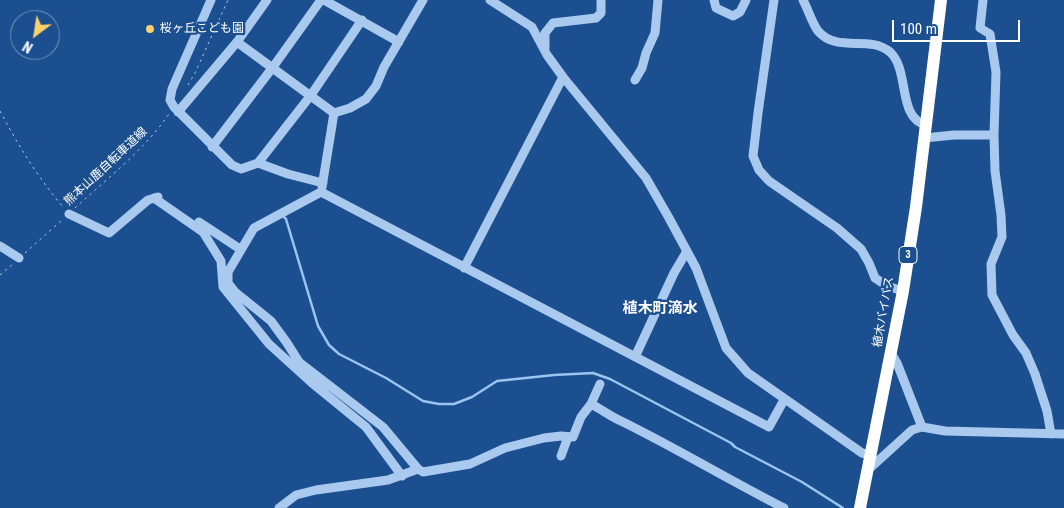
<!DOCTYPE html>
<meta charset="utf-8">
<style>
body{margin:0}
#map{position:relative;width:1064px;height:508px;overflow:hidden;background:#1b4f8f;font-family:"Roboto Condensed",sans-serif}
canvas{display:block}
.north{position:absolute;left:10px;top:10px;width:50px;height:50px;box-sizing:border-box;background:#1b4f8f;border:1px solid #7695bc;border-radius:50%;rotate:211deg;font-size:14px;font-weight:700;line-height:20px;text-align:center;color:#fff}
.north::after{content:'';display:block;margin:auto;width:18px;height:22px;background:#ffd166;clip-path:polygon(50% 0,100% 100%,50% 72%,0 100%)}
.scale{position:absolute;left:892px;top:20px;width:128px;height:22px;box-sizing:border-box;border:2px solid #fff;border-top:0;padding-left:6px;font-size:15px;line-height:18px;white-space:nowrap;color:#fff;-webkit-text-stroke:4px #1b4f8f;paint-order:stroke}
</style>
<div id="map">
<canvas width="1064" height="508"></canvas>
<div class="north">N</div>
<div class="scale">100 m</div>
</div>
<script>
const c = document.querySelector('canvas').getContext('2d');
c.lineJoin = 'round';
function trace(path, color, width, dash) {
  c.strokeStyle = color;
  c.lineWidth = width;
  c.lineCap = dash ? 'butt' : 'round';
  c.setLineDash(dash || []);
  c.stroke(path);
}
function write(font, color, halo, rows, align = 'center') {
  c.font = font + ' "Roboto Condensed","Noto Sans JP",sans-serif';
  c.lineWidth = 4.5;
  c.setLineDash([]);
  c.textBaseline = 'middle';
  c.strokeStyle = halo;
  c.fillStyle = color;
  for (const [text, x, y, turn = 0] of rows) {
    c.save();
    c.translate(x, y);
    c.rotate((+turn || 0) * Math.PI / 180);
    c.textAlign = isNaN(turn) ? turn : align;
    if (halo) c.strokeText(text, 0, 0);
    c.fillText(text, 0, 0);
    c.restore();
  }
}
trace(new Path2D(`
 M282,215L286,219L318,326L329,345L339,354L386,378L423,401L439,404H454L472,397L497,381L554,375L593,373L610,379L731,443L735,447L802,482L843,508`), '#9cc4f0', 2.5);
trace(new Path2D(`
 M188,85L195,73L228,0
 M0,111C18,145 38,178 64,208
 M75,208C108,178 144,150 169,114
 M25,253L63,219
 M0,275L13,264`), '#a9c9ee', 1, [2.5, 4]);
trace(new Path2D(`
 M211,0L172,89L170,100L174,107L232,165L241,169L258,163L288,174L323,183
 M324,0L399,42
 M490,0L532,27L547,55L563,77L646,178L669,218L696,268L726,348L748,373L862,453L871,455
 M714,0L716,8L733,16L740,12L746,0
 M774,0L758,113L753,156L759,170L769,181L837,228L861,249L869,263L875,278L887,286L903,291
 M803,0C808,9 812,23 818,31C838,54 869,34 890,52C910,70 897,118 926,125
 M983,0L980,28L990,34L996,72L994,135L995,171L1001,215L1002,237L991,264L992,295L1013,335L1026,353L1035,374L1047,411L1051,434
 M237,42L334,113
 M545,49V33L553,23L596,18L601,13V0
 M635,80L642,68L646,53L655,33L658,0
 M178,112L237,42L267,0
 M924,138L954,135H994
 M212,147L273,67L321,0
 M258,163L311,95L362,20
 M322,187L334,113L350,108L366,99L376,86L384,67L423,0
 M321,192L254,228L228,272V283L235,292L271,321L287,343L299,362L383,427L418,469L423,472L470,464L505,448L544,438L561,436L573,437L581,417L591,404C601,409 610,416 621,421C676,448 729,480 784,508
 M321,192L769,427L784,400
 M154,198L203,232L221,261L223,287L269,344L312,383L366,427L402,476
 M69,214L109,233L148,200L158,197
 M199,222L240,249
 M0,246L19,258
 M464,268L563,77
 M891,353L897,363L922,427
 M635,357L674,273L687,251
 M591,404L600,384
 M561,456L568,437
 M868,470L912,430L922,427L945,431L1064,434
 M279,508L296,495L316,490L388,480L418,469`), '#a9c9ee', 9);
trace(new Path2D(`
 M860,508L903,291L916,207L941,0`), '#fff', 12);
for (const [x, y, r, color] of [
 [150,29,5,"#ffd166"]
]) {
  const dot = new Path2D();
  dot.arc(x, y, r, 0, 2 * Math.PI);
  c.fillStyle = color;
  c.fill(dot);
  trace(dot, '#1b4f8f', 2);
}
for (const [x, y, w] of [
 [908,255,18]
]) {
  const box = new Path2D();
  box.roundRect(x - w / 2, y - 8.5, w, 17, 4);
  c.fillStyle = '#1b4f8f';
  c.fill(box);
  trace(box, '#fff', 1);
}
write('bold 11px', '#fff', null, [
 ["3",908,255]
]);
write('12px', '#fff', '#1b4f8f', [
 ["桜ヶ丘こども園",160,29]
], 'left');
write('12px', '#fff', '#1b4f8f', [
 ["熊本山鹿自転車道線",106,167,-43],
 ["植木バイパス",884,312,-80]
]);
write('bold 15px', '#fff', '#1b4f8f', [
 ["植木町滴水",660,309]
]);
</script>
